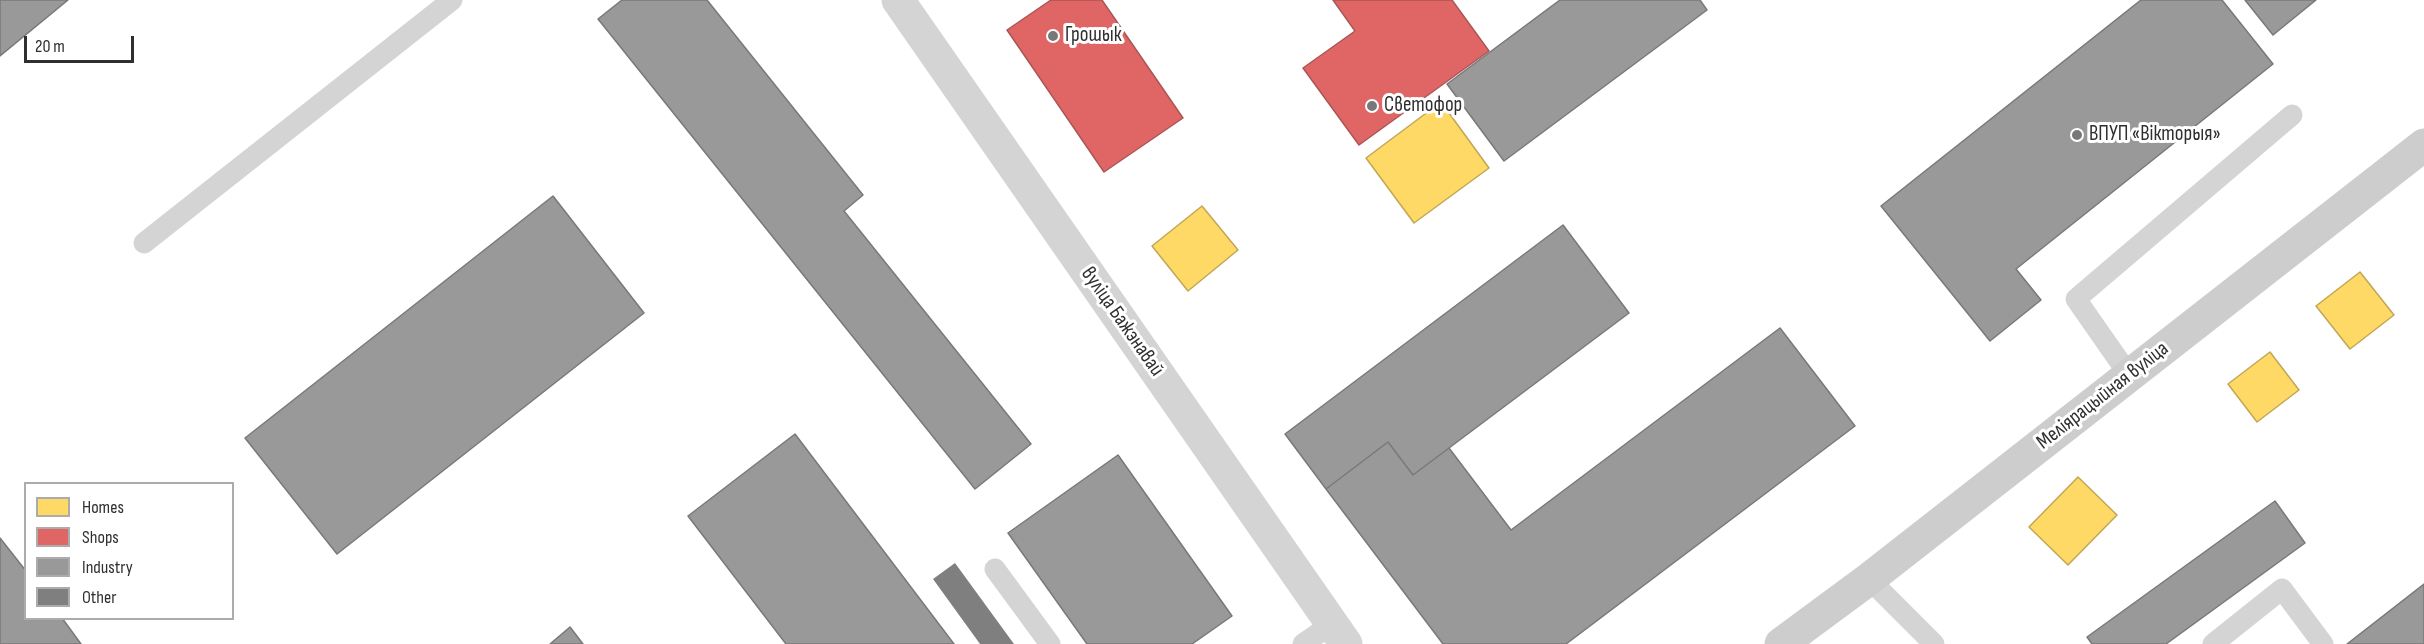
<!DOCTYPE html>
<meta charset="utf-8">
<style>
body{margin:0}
#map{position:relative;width:2424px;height:644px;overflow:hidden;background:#fff;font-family:"Sofia Sans Condensed",sans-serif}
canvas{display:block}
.legend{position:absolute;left:24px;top:482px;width:210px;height:138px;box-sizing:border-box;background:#fff;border:2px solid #acacac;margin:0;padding:8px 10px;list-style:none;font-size:18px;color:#2f2f2f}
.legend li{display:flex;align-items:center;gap:12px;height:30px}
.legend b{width:30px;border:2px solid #acacac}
.scale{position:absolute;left:24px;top:36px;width:110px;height:27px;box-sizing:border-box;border:3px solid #2f2f2f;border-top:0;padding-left:8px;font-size:18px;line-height:21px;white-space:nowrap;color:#2f2f2f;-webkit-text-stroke:4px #fff;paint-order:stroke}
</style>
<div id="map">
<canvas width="2424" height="644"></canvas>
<ul class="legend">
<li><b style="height:16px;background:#ffd966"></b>Homes</li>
<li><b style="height:16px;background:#e06666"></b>Shops</li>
<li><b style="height:16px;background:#999"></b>Industry</li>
<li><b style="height:16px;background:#7f7f7f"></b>Other</li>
</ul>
<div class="scale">20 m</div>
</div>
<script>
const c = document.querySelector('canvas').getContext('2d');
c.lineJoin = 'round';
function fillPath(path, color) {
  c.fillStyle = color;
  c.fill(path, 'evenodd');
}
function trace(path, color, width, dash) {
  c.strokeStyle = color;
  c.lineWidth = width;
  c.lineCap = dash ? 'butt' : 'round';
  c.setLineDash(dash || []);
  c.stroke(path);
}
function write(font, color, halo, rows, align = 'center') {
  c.font = font + ' "Sofia Sans Condensed",sans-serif';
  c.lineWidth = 6;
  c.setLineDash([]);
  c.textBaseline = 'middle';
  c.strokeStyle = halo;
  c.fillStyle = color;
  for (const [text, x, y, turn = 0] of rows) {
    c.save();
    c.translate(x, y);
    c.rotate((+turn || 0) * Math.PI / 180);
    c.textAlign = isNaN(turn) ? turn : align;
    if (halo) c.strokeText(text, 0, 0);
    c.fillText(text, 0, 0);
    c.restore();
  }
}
const homes = new Path2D(`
 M1441,102L1489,168L1414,223L1366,158Z
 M1202,206L1238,250L1188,291L1152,246Z
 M2360,272L2394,315L2350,349L2316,306Z
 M2270,352L2299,390L2257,422L2228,384Z
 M2078,477L2117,515L2068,565L2029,527Z`);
fillPath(homes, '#ffd966');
trace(homes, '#c1a656', 1.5);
const shops = new Path2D(`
 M1051,0H1102L1183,118L1104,172L1007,30Z
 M1333,0H1452L1489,51L1359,145L1303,68L1355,31Z`);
fillPath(shops, '#e06666');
trace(shops, '#ab5656', 1.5);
const industry = new Path2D(`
 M0,0H68L0,56Z
 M622,0H707L863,195L844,211L1031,444L975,489L598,19Z
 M1560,0H1700L1707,10L1504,161L1447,84Z
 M2141,0H2222L2273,64L2016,269L2041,300L1990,341L1881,206Z
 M2245,0H2316L2273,35Z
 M553,196L644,313L337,554L245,438Z
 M1563,225L1629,313L1413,475L1388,442L1326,489L1285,434Z
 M1780,328L1855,426L1566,644H1443L1326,489L1388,442L1413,475L1449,448L1511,530Z
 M795,434L954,644H786L688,516Z
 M1118,455L1232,616L1192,644H1087L1008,533Z
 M2275,501L2305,543L2166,644H2092L2087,637Z
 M0,538L26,571V618H62L81,644H0Z
 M2424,584V644H2347Z
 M570,627L583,644H550Z`);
fillPath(industry, '#999');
trace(industry, '#797979', 1.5);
fillPath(new Path2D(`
 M955,563L1014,644H980L933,579Z`), '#7f7f7f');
trace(new Path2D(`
 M144,243L452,0
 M2129,375L2076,299L2292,115
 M995,569L1050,644
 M1869,579L1934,644
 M1303,644L1332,624
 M2213,644L2282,589L2323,644`), '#d4d4d4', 21);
trace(new Path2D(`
 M898,0L1346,644`), '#d4d4d4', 33);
trace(new Path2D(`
 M1781,644L1869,579L2424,145`), '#cdcdcd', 33);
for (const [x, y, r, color] of [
 [1053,36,6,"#787878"],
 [1372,106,6,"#787878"],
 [2077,135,6,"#787878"]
]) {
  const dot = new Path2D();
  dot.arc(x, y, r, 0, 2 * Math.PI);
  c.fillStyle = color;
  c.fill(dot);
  trace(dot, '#fff', 2);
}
write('21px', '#2f2f2f', '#fff', [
 ["Грошык",1065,36],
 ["Светофор",1384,106],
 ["ВПУП «Вікторыя»",2089,135]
], 'left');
write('21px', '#2f2f2f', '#fff', [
 ["вуліца Бажэнавай",1122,322,55],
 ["Меліярацыйная вуліца",2103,396,-38]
]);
</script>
